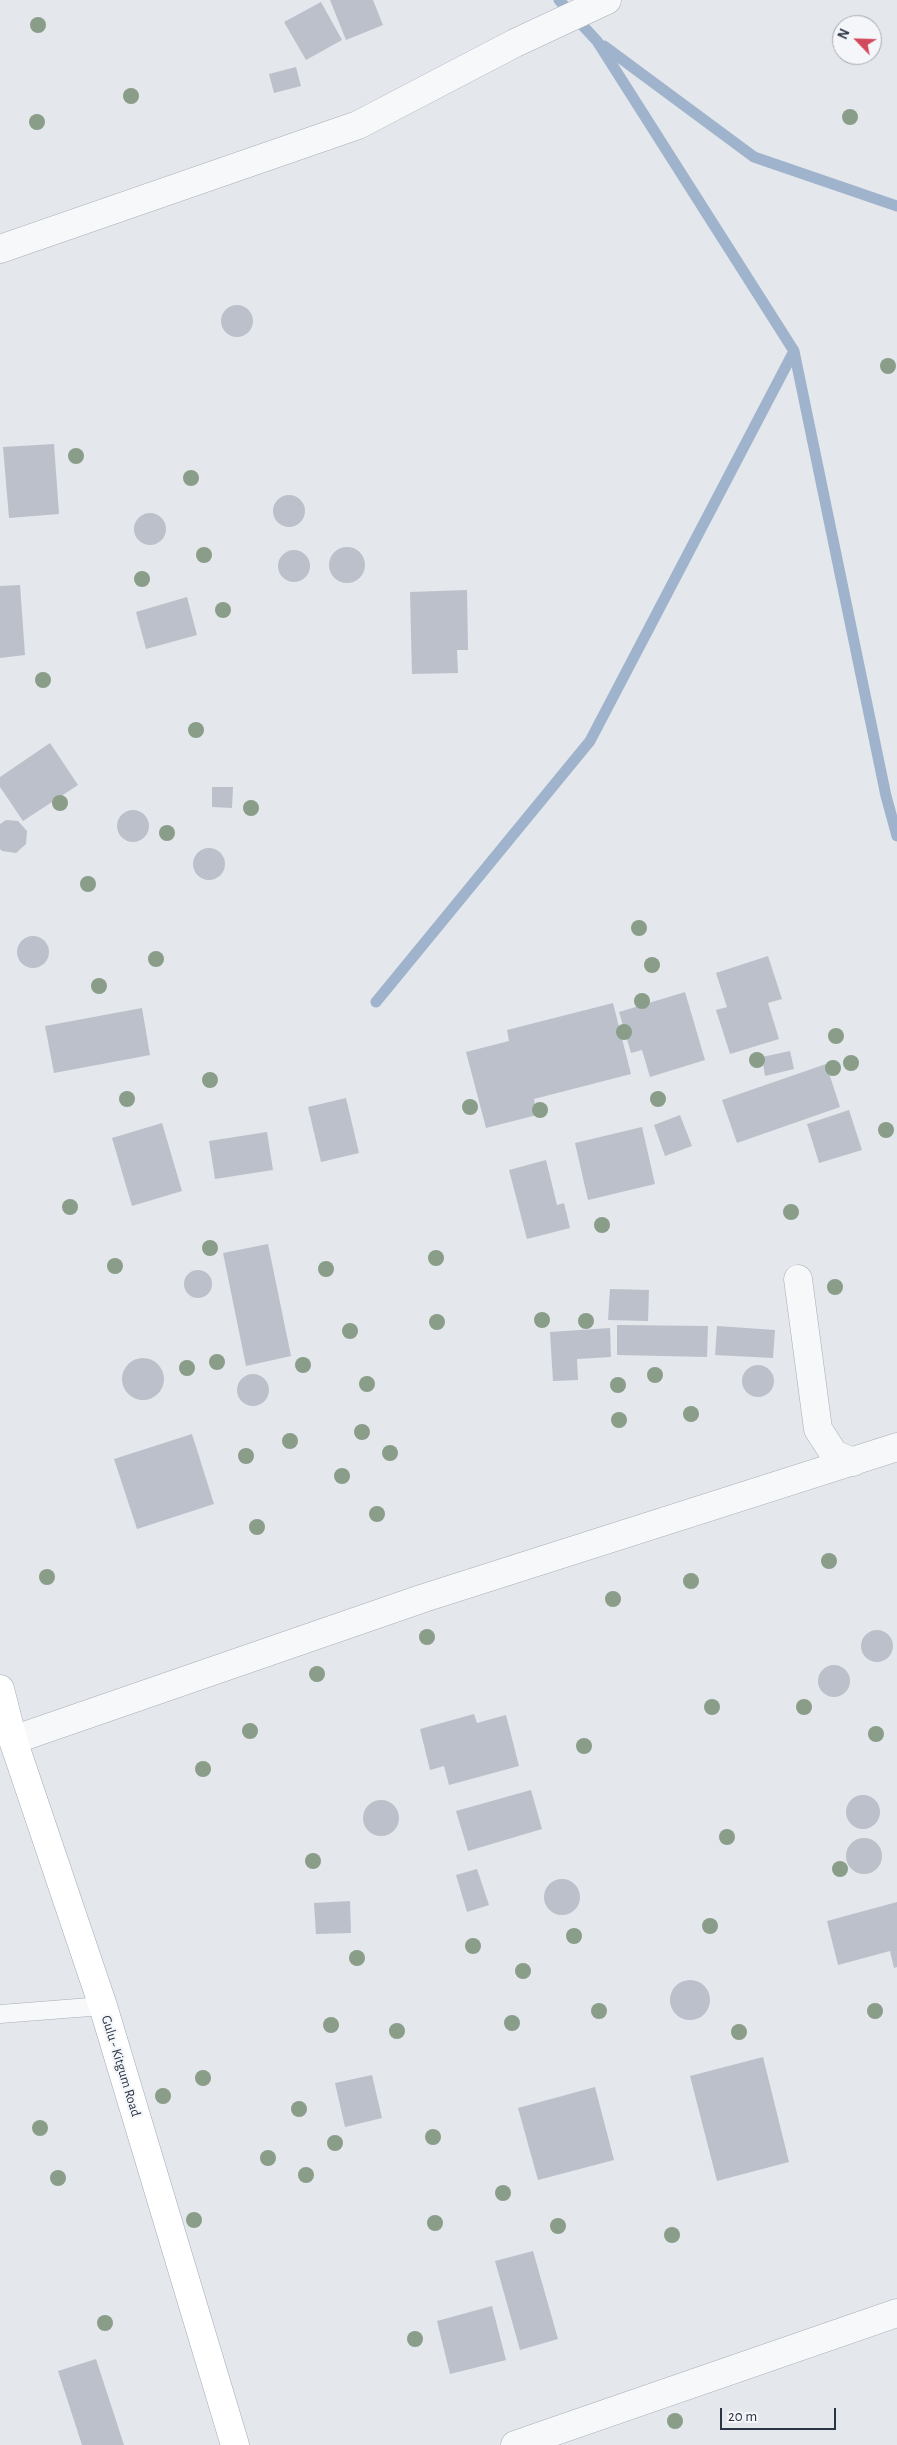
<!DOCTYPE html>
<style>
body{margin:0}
#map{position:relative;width:897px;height:2445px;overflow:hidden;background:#e4e7ec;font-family:"Alegreya Sans",sans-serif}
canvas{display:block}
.north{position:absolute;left:832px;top:15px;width:50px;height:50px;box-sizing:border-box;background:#f4f6f9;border:1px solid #a4a8b1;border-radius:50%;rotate:294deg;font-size:14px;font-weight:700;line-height:20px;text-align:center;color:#2b3445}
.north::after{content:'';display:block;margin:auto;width:18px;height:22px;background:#d1495b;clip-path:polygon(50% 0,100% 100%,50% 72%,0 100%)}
.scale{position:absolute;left:720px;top:2408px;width:116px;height:22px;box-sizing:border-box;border:2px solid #2b3445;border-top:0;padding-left:6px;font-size:15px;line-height:18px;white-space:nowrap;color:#2b3445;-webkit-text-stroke:4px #f4f6f9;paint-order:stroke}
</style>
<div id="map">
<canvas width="897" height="2445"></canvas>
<div class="north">N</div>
<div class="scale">20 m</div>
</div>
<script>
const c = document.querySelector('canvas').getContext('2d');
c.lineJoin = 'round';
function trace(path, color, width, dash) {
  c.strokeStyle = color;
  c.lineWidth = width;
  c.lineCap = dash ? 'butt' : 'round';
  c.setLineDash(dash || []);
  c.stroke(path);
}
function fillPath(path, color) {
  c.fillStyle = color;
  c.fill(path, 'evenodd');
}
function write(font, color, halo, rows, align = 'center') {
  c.font = font + ' "Alegreya Sans",sans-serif';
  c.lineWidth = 4.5;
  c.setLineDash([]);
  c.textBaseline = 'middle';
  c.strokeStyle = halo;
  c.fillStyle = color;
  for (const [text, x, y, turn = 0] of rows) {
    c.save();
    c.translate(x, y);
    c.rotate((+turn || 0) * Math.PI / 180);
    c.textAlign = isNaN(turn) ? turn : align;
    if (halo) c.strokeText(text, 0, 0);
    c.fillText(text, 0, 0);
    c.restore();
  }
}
trace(new Path2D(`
 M559,0L597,41L794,351L886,796L897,836
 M604,46L754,157L897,206
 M376,1002L590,741L794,351`), '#9fb4cc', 11);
fillPath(new Path2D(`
 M330,0H373L383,25L346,40Z
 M321,2L342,40L306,60L284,22Z
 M296,67L301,86L274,93L269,74Z
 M221 321a16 16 0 1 1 32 0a16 16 0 1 1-32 0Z
 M54,444L59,514L9,518L3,447Z
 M273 511a16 16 0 1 1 32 0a16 16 0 1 1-32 0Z
 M134 529a16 16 0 1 1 32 0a16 16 0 1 1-32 0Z
 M329 565a18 18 0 1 1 36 0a18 18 0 1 1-36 0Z
 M278 566a16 16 0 1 1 32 0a16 16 0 1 1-32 0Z
 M20,585L25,655L0,658V586Z
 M467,590L468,650H457L458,673L412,674L410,592Z
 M187,597L197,635L146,649L136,612Z
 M50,743L78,785L23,821L0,787V777Z
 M212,787H233L232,808L212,807Z
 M117 826a16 16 0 1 1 32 0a16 16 0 1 1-32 0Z
 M6,820L18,821L27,831L26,844L16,853L2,851L0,849V824Z
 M193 864a16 16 0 1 1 32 0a16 16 0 1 1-32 0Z
 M17 952a16 16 0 1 1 32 0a16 16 0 1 1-32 0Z
 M768,956L782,999L768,1003L779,1039L730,1054L716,1010L727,1007L716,973Z
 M685,992L705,1060L650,1077L642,1050L631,1053L619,1012Z
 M613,1003L631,1074L534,1099L537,1115L486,1128L466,1052L509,1041L507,1030Z
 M142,1008L150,1055L54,1073L45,1026Z
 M790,1051L794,1069L765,1076L762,1057Z
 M826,1064L840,1107L737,1143L722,1100Z
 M346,1098L359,1153L321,1162L308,1107Z
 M849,1110L862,1150L819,1163L807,1124Z
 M680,1115L692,1146L665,1156L654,1125Z
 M162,1123L182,1191L132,1206L112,1138Z
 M642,1127L655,1184L588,1200L575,1143Z
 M267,1132L273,1170L215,1179L209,1141Z
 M546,1160L557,1205L564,1203L570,1228L527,1239L509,1170Z
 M268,1244L291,1356L246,1366L223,1253Z
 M184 1284a14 14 0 1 1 28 0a14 14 0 1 1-28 0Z
 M610,1289L649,1290L648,1321L608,1320Z
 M617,1325L708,1326L707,1357L617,1355Z
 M717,1326L775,1330L773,1358L715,1355Z
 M610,1328L611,1357L577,1359L578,1380L553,1381L550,1332Z
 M122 1379a21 21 0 1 1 42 0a21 21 0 1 1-42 0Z
 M742 1381a16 16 0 1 1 32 0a16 16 0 1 1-32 0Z
 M237 1390a16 16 0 1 1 32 0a16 16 0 1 1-32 0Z
 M192,1434L214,1504L137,1529L114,1459Z
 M861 1646a16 16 0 1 1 32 0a16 16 0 1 1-32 0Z
 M818 1681a16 16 0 1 1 32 0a16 16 0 1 1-32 0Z
 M474,1714L477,1723L506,1715L519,1766L449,1785L444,1766L430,1770L420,1729Z
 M531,1790L542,1829L468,1851L456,1811Z
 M846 1812a17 17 0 1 1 34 0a17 17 0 1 1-34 0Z
 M363 1818a18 18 0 1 1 36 0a18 18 0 1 1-36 0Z
 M846 1856a18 18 0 1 1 36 0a18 18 0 1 1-36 0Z
 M477,1869L489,1905L467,1912L456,1875Z
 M544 1897a18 18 0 1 1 36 0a18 18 0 1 1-36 0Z
 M350,1901L351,1933L316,1934L314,1903Z
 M897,1902V1967L894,1968L890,1951L838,1965L827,1921Z
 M670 2000a20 20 0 1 1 40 0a20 20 0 1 1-40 0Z
 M763,2057L789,2162L717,2181L690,2076Z
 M372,2075L382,2118L345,2127L335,2083Z
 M595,2087L614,2160L538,2180L518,2108Z
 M533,2251L558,2339L520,2350L495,2261Z
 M492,2306L506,2360L450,2374L437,2321Z
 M96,2359L124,2445H82L58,2371Z`), '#bbc0ca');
const service = new Path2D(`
 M0,2014L103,2006`);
const minor = new Path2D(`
 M0,249L358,125L515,43L607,0
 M798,1279L818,1429L834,1454L853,1462
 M13,1740L424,1598L897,1447
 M515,2445L897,2313`);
const primary = new Path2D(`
 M0,1689L13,1740L103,2006L235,2445`);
trace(service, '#a9aeb7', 19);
trace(minor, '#a9aeb7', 29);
trace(primary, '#a3abb8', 29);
trace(service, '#f7f8fa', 18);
trace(minor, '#f7f8fa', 28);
trace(primary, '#fff', 28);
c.fillStyle = '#899d89';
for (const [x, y] of [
 [38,25],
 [131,96],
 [850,117],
 [37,122],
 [888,366],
 [76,456],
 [191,478],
 [204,555],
 [142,579],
 [223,610],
 [43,680],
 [196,730],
 [60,803],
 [251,808],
 [167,833],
 [88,884],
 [639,928],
 [156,959],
 [652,965],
 [99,986],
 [642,1001],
 [624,1032],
 [836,1036],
 [757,1060],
 [851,1063],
 [833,1068],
 [210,1080],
 [127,1099],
 [658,1099],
 [470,1107],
 [540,1110],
 [886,1130],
 [70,1207],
 [791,1212],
 [602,1225],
 [210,1248],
 [436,1258],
 [115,1266],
 [326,1269],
 [835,1287],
 [542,1320],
 [586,1321],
 [437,1322],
 [350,1331],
 [217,1362],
 [303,1365],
 [187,1368],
 [655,1375],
 [367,1384],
 [618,1385],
 [691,1414],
 [619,1420],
 [362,1432],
 [290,1441],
 [390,1453],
 [246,1456],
 [342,1476],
 [377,1514],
 [257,1527],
 [829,1561],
 [47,1577],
 [691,1581],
 [613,1599],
 [427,1637],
 [317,1674],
 [712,1707],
 [804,1707],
 [250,1731],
 [876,1734],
 [584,1746],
 [203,1769],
 [727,1837],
 [313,1861],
 [840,1869],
 [710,1926],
 [574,1936],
 [473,1946],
 [357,1958],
 [523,1971],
 [599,2011],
 [875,2011],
 [512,2023],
 [331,2025],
 [397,2031],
 [739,2032],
 [203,2078],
 [163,2096],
 [299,2109],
 [40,2128],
 [433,2137],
 [335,2143],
 [268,2158],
 [306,2175],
 [58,2178],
 [503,2193],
 [194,2220],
 [435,2223],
 [558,2226],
 [672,2235],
 [105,2323],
 [415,2339],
 [675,2421]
]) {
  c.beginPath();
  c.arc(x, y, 8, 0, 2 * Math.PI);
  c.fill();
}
write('14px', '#2b3445', '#f4f6f9', [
 ["Gulu - Kitgum Road",121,2066,73]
]);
</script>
